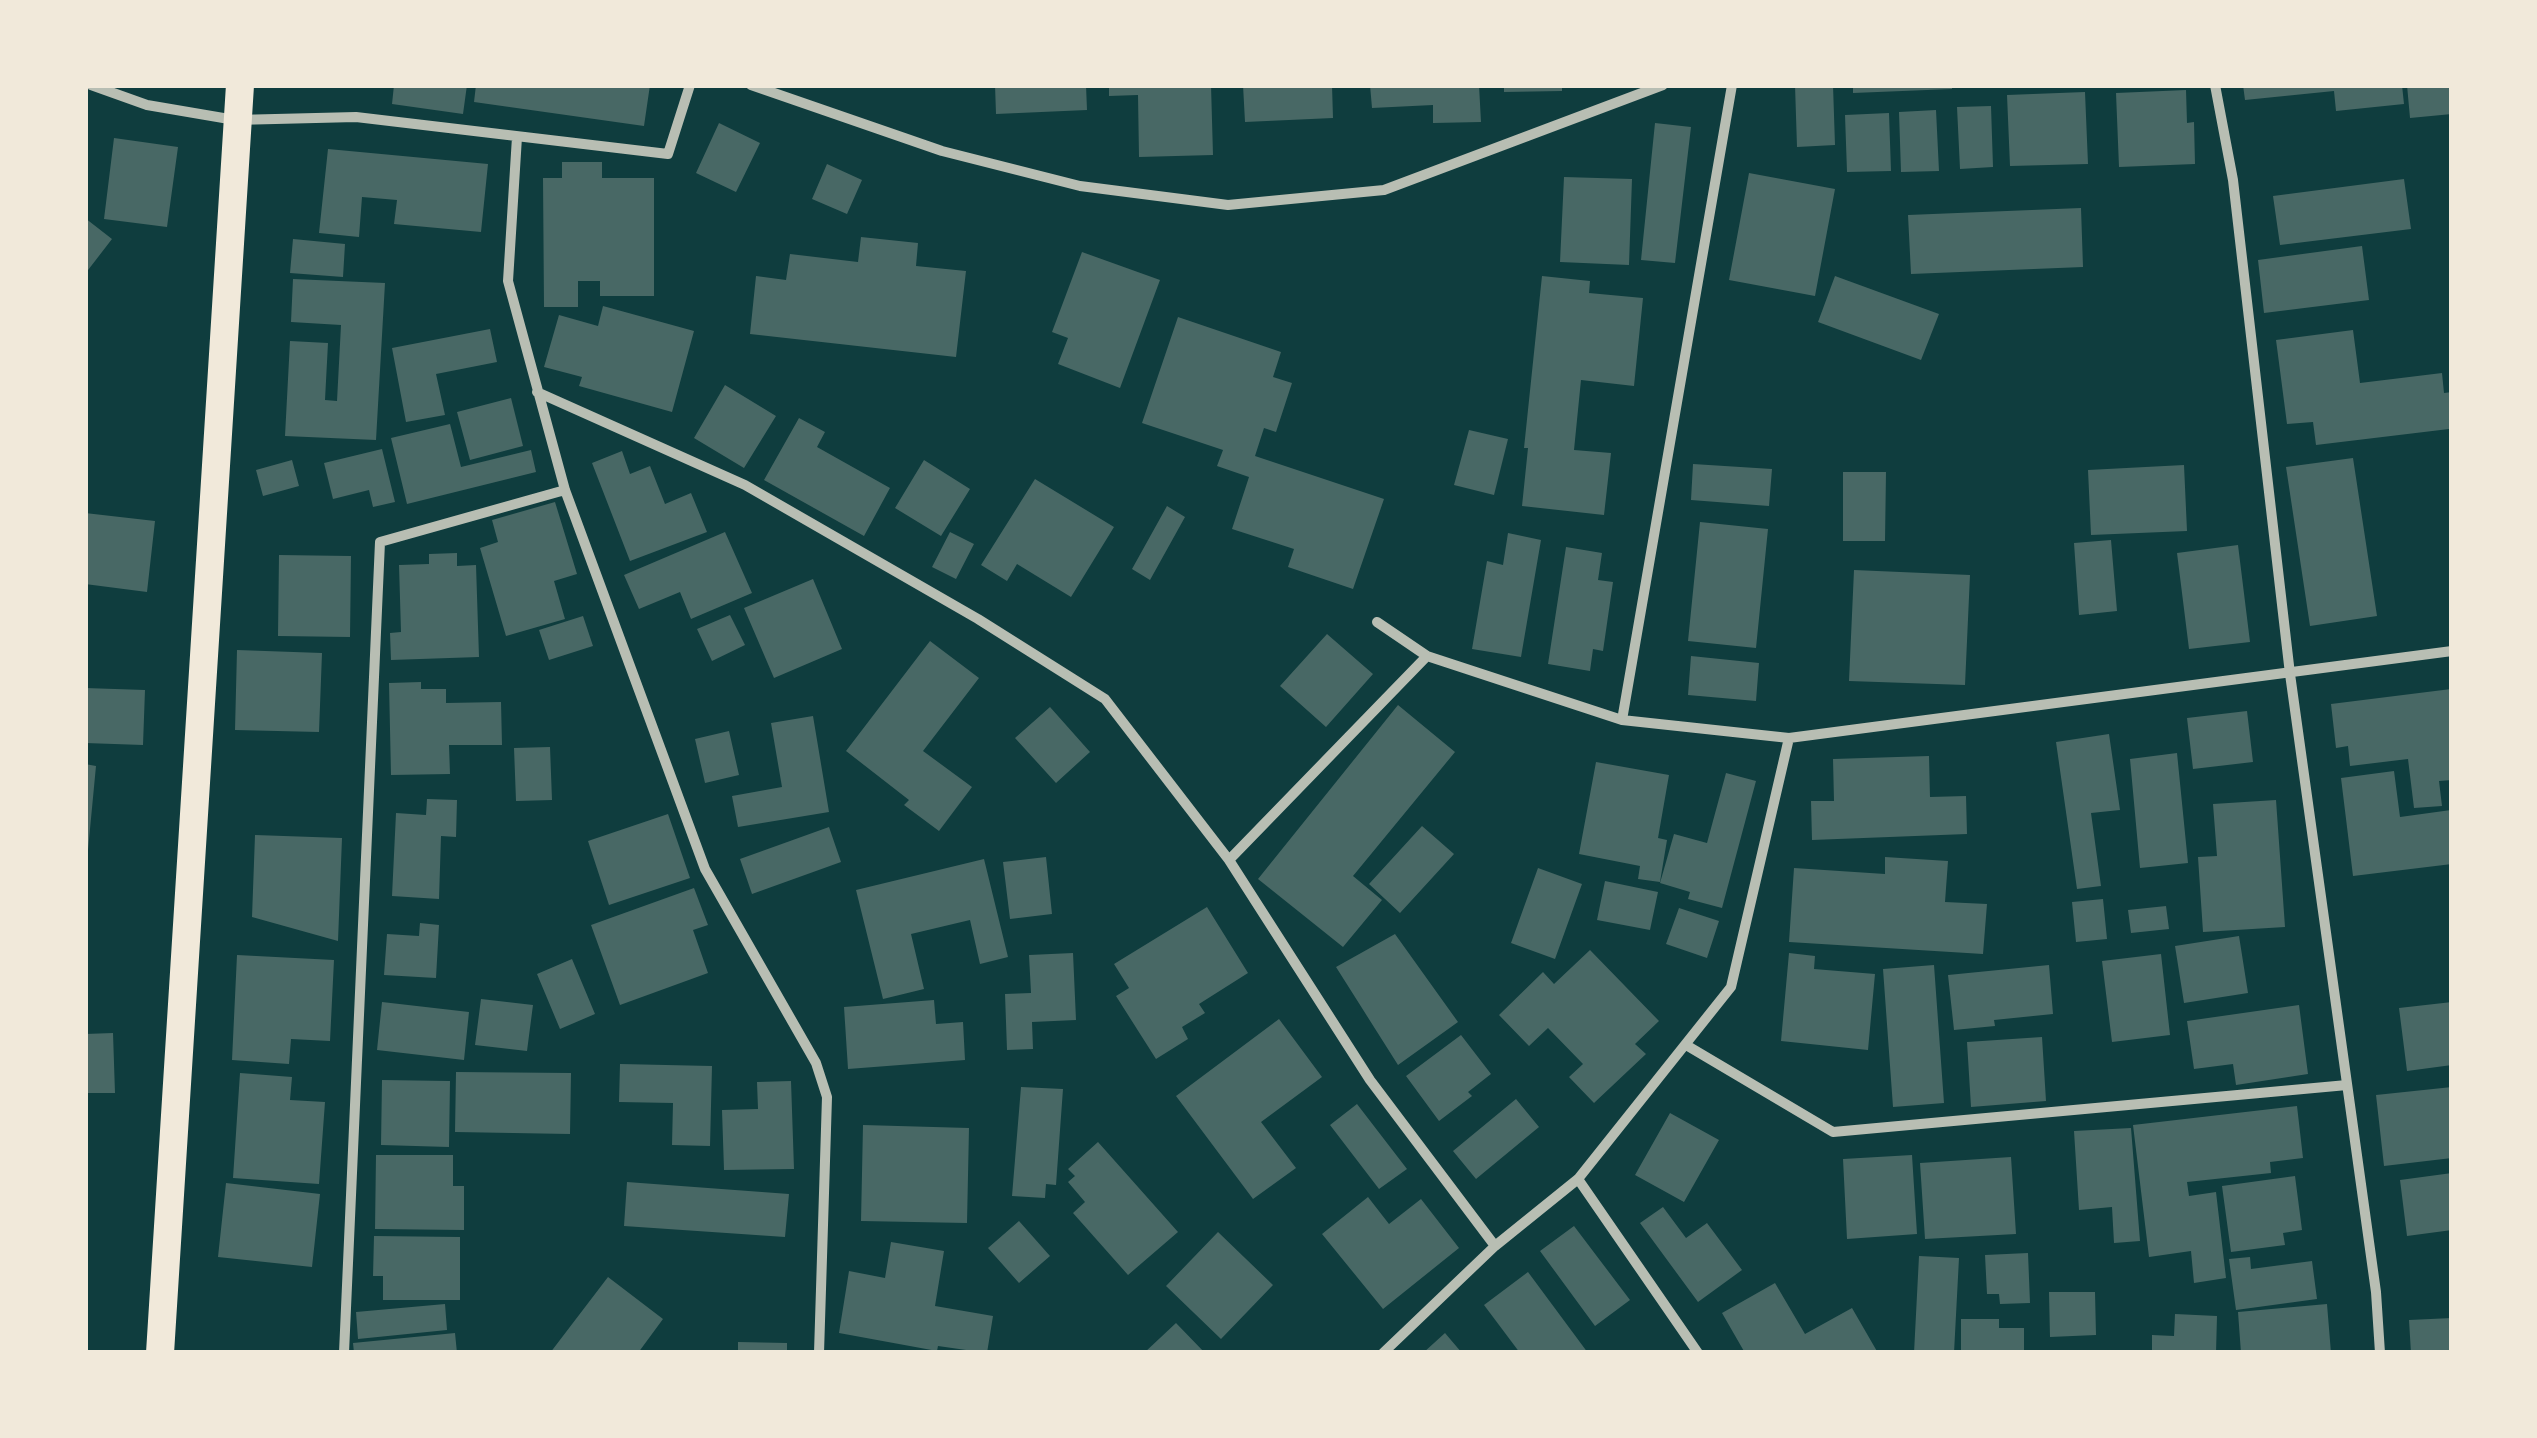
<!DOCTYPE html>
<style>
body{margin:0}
#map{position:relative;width:2537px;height:1438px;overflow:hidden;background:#0f3d3e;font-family:"PT Sans",sans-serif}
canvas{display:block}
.frame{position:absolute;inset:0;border:88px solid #f1e9da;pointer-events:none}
</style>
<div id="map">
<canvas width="2537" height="1438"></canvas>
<div class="frame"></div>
</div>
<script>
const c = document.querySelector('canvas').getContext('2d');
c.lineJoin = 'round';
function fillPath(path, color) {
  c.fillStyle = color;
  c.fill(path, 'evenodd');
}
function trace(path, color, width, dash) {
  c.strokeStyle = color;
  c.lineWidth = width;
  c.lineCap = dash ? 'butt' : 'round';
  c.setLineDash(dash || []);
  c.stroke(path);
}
fillPath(new Path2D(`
 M394,85H467L463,114L392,104Z
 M476,85H650L644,126L474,102Z
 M995,85H1086L1087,110L996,114Z
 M1109,85H1211L1213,155L1139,157L1138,95L1109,96Z
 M1243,85H1332L1333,118L1245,122Z
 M1370,85H1479L1481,122L1433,123V105L1372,108Z
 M1504,85H1562V91L1504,92Z
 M1795,85H1833L1835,145L1797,147Z
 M1853,85H1952V89L1853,93Z
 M2243,85H2402L2404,104L2336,111L2334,91L2245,100Z
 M2407,85H2452V114L2410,118Z
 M2186,90L2187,123L2194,122L2195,164L2119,167L2116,93Z
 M2085,92L2088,164L2010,166L2007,95Z
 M1991,106L1993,167L1960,169L1957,107Z
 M1936,110L1939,171L1901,172L1899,112Z
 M1889,113L1891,171L1847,172L1845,115Z
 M719,123L760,143L736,192L696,173Z
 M1655,123L1691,127L1675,263L1641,260Z
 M114,138L178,147L167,227L104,219Z
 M328,149L488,164L481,232L394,224L397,200L362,197L359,237L319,233Z
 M562,162H602V178H654V296H600V281H578V307H544L543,178H562Z
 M827,164L862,180L847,214L812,199Z
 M1749,173L1835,189L1815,296L1729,280Z
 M1564,177L1632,179L1629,265L1560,262Z
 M2404,179L2411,229L2280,245L2273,196Z
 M2081,208L2083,267L1911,274L1908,215Z
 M85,218L112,239L85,274Z
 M861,237L918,243L916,266L966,271L956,357L750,334L756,276L786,280L790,254L858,262Z
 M293,239L345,244L343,277L290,273Z
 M2362,246L2369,300L2264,313L2258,260Z
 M1082,252L1160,280L1120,388L1058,364L1068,338L1052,332Z
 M1542,276L1590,281L1589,293L1643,298L1634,386L1581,380L1574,450L1611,453L1604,515L1522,506L1528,448H1524Z
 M1835,276L1939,314L1921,360L1818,322Z
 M293,279L385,283L376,440L285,436L290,341L328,343L325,400L337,401L341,325L291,322Z
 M603,306L694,331L672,412L579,386L582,377L544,367L559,315L598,326Z
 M1178,317L1281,352L1273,377L1292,383L1276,432L1264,428L1255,456L1384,499L1353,589L1288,567L1294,549L1232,529L1249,477L1217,466L1223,450L1142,423Z
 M490,329L497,362L436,374L445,415L406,422L392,348Z
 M2353,330L2360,383L2442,373L2444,393L2452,392V437L2449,429L2316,445L2313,422L2287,424L2276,340Z
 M725,385L776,416L744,468L694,438Z
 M511,398L523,446L470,460L457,412Z
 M799,418L825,432L817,447L890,488L864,536L764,480Z
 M450,424L461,467L531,450L536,472L407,504L391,438Z
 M1469,430L1508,439L1494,495L1454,485Z
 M382,449L395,502L373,507L369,490L333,499L324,463Z
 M622,451L630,474L650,466L665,504L691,493L707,532L630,561L592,463Z
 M2353,458L2377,616L2310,626L2286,467Z
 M292,460L299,486L263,496L256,470Z
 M924,460L970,489L941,536L895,508Z
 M1693,464L1772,469L1769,506L1691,500Z
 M2184,465L2187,531L2091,535L2088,470Z
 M1843,472H1886L1885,541H1843Z
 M1035,479L1114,527L1071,597L1017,564L1007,581L981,565Z
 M555,502L577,574L554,581L565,619L506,636L480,548L498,542L492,520Z
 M1167,506L1185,517L1150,580L1132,569Z
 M85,513L155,521L147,592L85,584Z
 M1700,522L1768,529L1756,648L1688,641Z
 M725,532L752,593L691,619L680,592L639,609L624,575Z
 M950,532L974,544L956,579L932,567Z
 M1508,533L1541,540L1521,657L1472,649L1487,561L1503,565Z
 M2111,540L2117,611L2079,615L2074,543Z
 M2238,545L2250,642L2189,649L2177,553Z
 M1566,547L1602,553L1598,580L1613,582L1603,651L1593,649L1590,671L1548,664Z
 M457,553V566L476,565L479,657L391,660L390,633L401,632L399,565L429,564V554Z
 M279,555L351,556L350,637L278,636Z
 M1854,570L1970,575L1965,685L1849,681Z
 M813,579L842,649L774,678L744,608Z
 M730,615L745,645L712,661L697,629Z
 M583,616L593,646L549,660L539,630Z
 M1327,634L1373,674L1326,727L1280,686Z
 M930,641L979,678L923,751L972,787L939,831L904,805L909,800L846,751Z
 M237,650L322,653L319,732L235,730Z
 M1691,656L1759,663L1756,701L1688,695Z
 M421,682V689H446V703L501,702L502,745H449L450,774L391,775L389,683Z
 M85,688L145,690L143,745L85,743Z
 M2451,689L2452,780L2439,781L2442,806L2414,808L2408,759L2350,766L2348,746L2336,748L2331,704Z
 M1398,705L1455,752L1353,876L1382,900L1343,947L1258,879Z
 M1050,707L1090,752L1056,783L1015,738Z
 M2247,711L2253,762L2193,769L2187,718Z
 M813,716L829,812L738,827L732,796L782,787L771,723Z
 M729,731L739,775L705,783L695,739Z
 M2109,734L2120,810L2091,813L2101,886L2077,889L2056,742Z
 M550,747L552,800L516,801L514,748Z
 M2177,753L2188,863L2140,868L2130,759Z
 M1929,756L1930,797L1966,796L1967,834L1812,840L1811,801H1834L1833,759Z
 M1596,762L1669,775L1658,838L1667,840L1660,882L1638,879L1640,866L1579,854Z
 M85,764L96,766L88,850L85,849Z
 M2394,771L2400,817L2451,810L2452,864L2353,876L2341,778Z
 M1726,773L1756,781L1722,908L1688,899L1690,892L1660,883L1674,834L1707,843Z
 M427,799L457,800L456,837L441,836L439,899L392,896L396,813L426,815Z
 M2276,800L2285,927L2203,932L2198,857L2217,856L2213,804Z
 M668,814L690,878L609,905L588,841Z
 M1422,826L1454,854L1400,913L1369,884Z
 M829,827L841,862L752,894L740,859Z
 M255,835L342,838L338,941L252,917Z
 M1046,857L1052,914L1010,919L1003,862Z
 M1885,857L1948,861L1945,902L1987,904L1983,954L1789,942L1794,868L1885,874Z
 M984,859L1008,957L980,964L970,920L911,934L924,989L883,999L856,890Z
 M1538,868L1582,884L1555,959L1511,943Z
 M1605,881L1658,892L1650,930L1597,920Z
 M694,888L708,925L693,930L708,973L620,1005L591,925Z
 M2103,899L2107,939L2076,942L2072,902Z
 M2166,906L2169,929L2131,933L2128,910Z
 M1207,907L1248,973L1199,1004L1205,1013L1182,1027L1188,1039L1156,1059L1116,996L1129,988L1114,964Z
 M1679,908L1719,921L1707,958L1666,944Z
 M420,923L439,925L436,978L384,975L387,934L419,936Z
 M1395,934L1458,1022L1398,1065L1336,967Z
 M2239,936L2248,993L2184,1003L2175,946Z
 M1590,950L1659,1021L1635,1044L1646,1054L1594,1103L1569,1077L1583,1064L1548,1028L1529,1046L1499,1015L1543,972L1554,984Z
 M1073,953L1076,1020L1032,1022L1033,1049L1007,1050L1005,994L1031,993L1029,955Z
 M1789,953L1815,956L1814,969L1875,974L1868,1050L1781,1041Z
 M2161,954L2170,1035L2112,1042L2102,961Z
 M237,955L334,960L330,1041L291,1039L289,1064L232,1060Z
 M572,959L595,1014L560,1029L537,974Z
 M1934,965L1944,1103L1893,1107L1883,969Z
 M2049,965L2053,1014L1994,1020L1995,1026L1954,1030L1948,975Z
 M481,999L533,1005L527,1051L475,1045Z
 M934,1000L936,1024L963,1022L965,1060L848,1069L844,1007Z
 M382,1002L469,1012L464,1060L377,1050Z
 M2452,1002V1065L2407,1071L2399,1008Z
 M2299,1005L2308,1074L2236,1085L2233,1064L2194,1069L2187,1021Z
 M1279,1019L1322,1077L1261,1122L1296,1168L1253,1199L1176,1096Z
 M113,1033L115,1093H85V1034Z
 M1461,1035L1491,1074L1468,1092L1472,1096L1439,1121L1406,1076Z
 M2042,1037L2046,1101L1971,1107L1967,1042Z
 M620,1064L712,1066L710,1146L672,1145L673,1103L619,1102Z
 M456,1072L571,1073L570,1134L455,1132Z
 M240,1073L292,1077L290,1100L325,1102L319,1184L233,1178Z
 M382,1080L450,1081L449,1147L381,1145Z
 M791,1081L794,1169L724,1170L722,1110L758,1109L757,1082Z
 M1021,1087L1063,1089L1056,1185L1046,1184L1045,1198L1012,1196Z
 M2452,1087V1158L2384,1166L2376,1095Z
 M1516,1099L1539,1127L1476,1179L1453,1151Z
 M1357,1104L1407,1169L1379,1189L1330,1125Z
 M2297,1106L2303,1158L2270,1162L2271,1173L2187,1182L2189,1196L2216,1192L2226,1278L2194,1283L2191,1251L2149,1257L2133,1125Z
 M1670,1113L1719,1140L1684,1202L1635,1175Z
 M863,1125L969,1128L967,1223L861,1221Z
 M2131,1128L2140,1241L2114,1243L2112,1207L2079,1210L2074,1131Z
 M1098,1142L1178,1232L1128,1275L1073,1213L1085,1202L1068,1182L1075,1176L1068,1169Z
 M376,1155H453V1186H464V1230L375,1229Z
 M1912,1155L1917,1234L1847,1239L1843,1159Z
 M2011,1157L2016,1234L1925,1239L1920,1163Z
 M2452,1173V1230L2407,1236L2400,1180Z
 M2295,1176L2302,1230L2283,1233L2285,1245L2231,1252L2222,1186Z
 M627,1182L789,1194L785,1237L624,1226Z
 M226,1183L320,1194L312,1267L218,1257Z
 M1368,1197L1389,1224L1421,1199L1459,1248L1383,1309L1322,1234Z
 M1663,1207L1686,1238L1707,1223L1742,1270L1698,1302L1640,1223Z
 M1019,1221L1050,1256L1019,1283L988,1248Z
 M1574,1226L1630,1300L1595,1326L1540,1251Z
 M1218,1232L1273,1285L1221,1339L1166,1286Z
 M374,1236L460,1237V1300H383V1276H373Z
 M891,1242L944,1251L935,1306L993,1316L987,1353L938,1346L937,1351L839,1333L849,1271L885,1278Z
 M2028,1253L2030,1303L2000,1304L1999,1294H1987L1985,1255Z
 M1919,1256L1959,1258L1954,1353H1914Z
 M2250,1257L2251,1269L2312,1261L2317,1299L2236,1310L2229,1259Z
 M1528,1272L1588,1353H1520L1484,1305Z
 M608,1277L663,1319L638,1353H550Z
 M1775,1283L1805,1334L1852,1308L1878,1353H1745L1722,1313Z
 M2049,1292H2095L2096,1335L2050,1337Z
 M445,1304L447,1330L358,1339L356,1312Z
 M2327,1304L2331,1353H2241L2238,1312Z
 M2175,1314L2217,1316L2216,1353H2152V1335L2174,1336Z
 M2452,1318V1353H2411L2409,1320Z
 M1961,1319H1999V1328H2024V1353H1961Z
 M1176,1323L1205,1353H1144Z
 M455,1333L457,1353H354L353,1343Z
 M1445,1333L1462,1353H1423Z
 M738,1342L787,1343V1353H738Z`), '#486865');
trace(new Path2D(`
 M91,85L147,105L235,120L356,117L668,154L690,85
 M751,85L942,151L1080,186L1228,205L1384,190L1663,85
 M2215,85L2233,180L2290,674L2376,1292L2380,1353
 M517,137L508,281L565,490L705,869L816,1063L827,1097L819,1353
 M537,392L745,485L978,619L1105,699L1229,860L1370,1080L1495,1246
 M1377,622L1427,656L1622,720L1789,738
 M1622,720L1732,85
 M1229,860L1427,656
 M1686,1045L1833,1132L2347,1085
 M1578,1179L1698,1353
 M344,1353L380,542L565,490
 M1383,1353L1495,1246L1578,1179L1731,987L1789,738L2452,651`), '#b8beb3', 10);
trace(new Path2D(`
 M160,1353L240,85`), '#f1e9da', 28);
</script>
